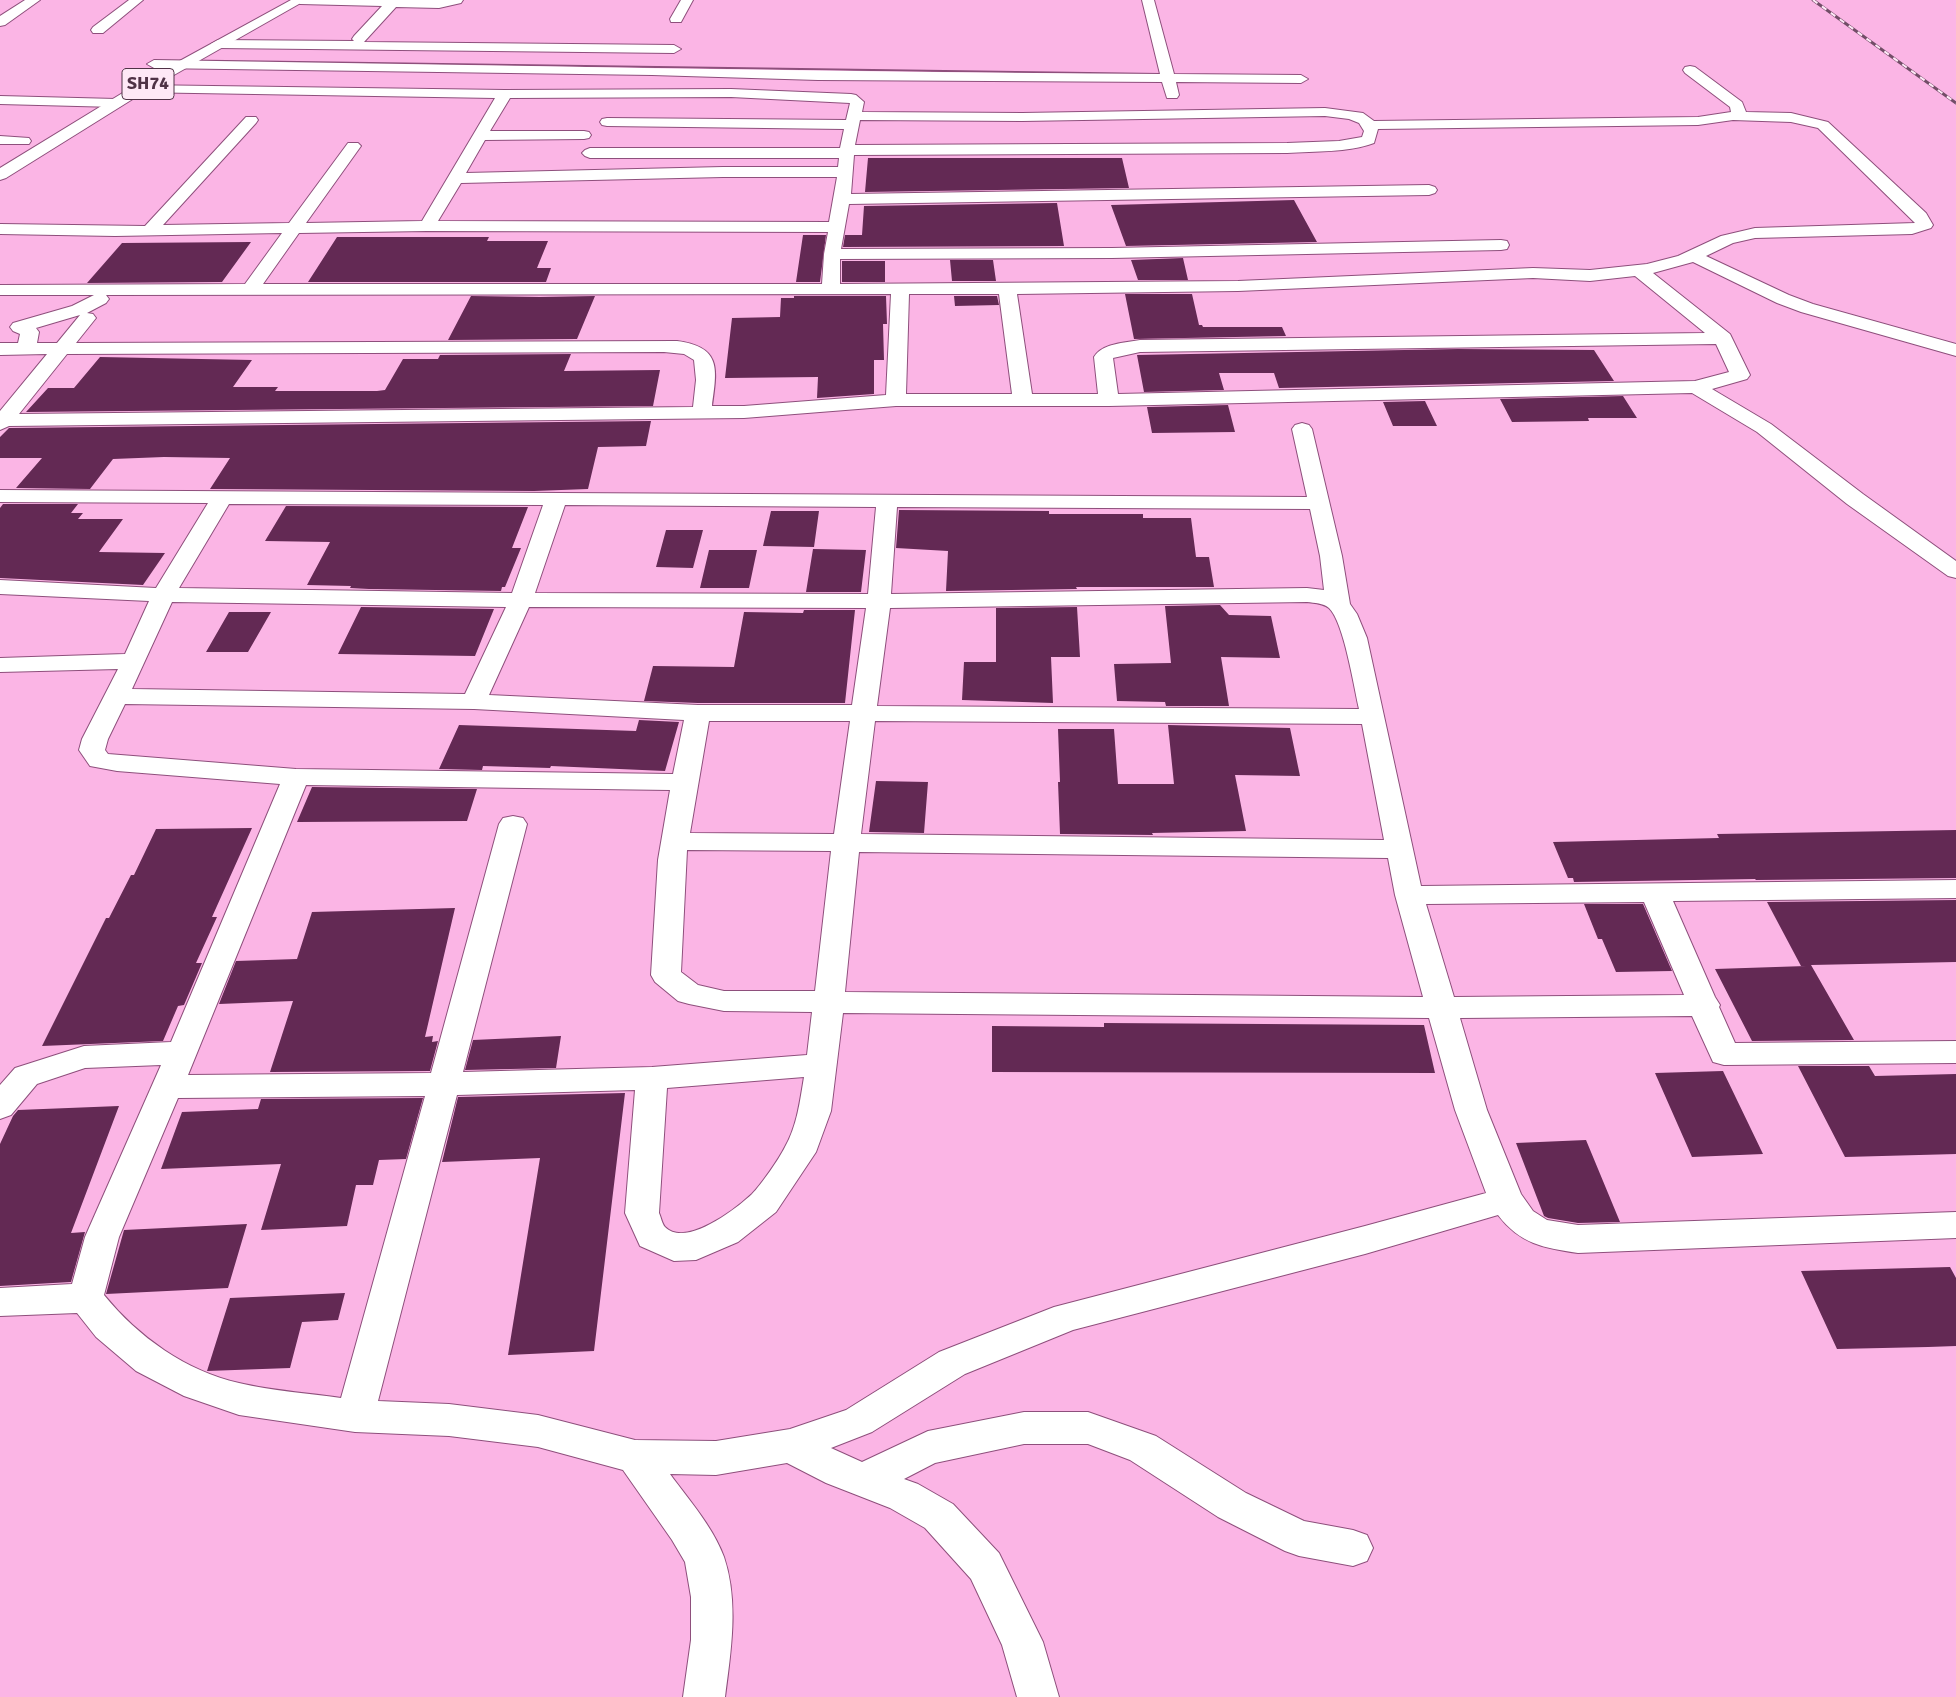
<!DOCTYPE html>
<style>
body{margin:0}
canvas{display:block;background:#fbb5e5}
</style>
<canvas width="1956" height="1697"></canvas>
<script>
const c = document.querySelector('canvas').getContext('2d');
c.lineJoin = 'round';
function fillPath(path, color) {
  c.fillStyle = color;
  c.fill(path, 'evenodd');
}
function trace(path, color, width, dash) {
  c.strokeStyle = color;
  c.lineWidth = width;
  c.lineCap = dash ? 'butt' : 'round';
  c.setLineDash(dash || []);
  c.stroke(path);
}
function write(font, color, halo, rows, align = 'center') {
  c.font = font + ' Signika,sans-serif';
  c.lineWidth = 5;
  c.setLineDash([]);
  c.textBaseline = 'middle';
  c.strokeStyle = halo;
  c.fillStyle = color;
  for (const [text, x, y, turn = 0] of rows) {
    c.save();
    c.translate(x, y);
    c.rotate((+turn || 0) * Math.PI / 180);
    c.textAlign = isNaN(turn) ? turn : align;
    if (halo) c.strokeText(text, 0, 0);
    c.fillText(text, 0, 0);
    c.restore();
  }
}
fillPath(new Path2D(`
 M868,158H1122L1129,188L865,192Z
 M1294,200L1317,242L1126,246L1111,205Z
 M1057,203L1064,246L843,247L845,235H862L864,206Z
 M803,235H826L820,282H796Z
 M337,237H489L487,241H548L537,268H551L546,282H308Z
 M251,242L222,282L87,283L122,243Z
 M1183,258L1188,280H1138L1131,260Z
 M950,260H993L996,281H952Z
 M842,261H885V282H842Z
 M1125,294H1192L1199,325H1202L1203,327H1282L1286,336L1134,339Z
 M471,296L540,297L595,296L577,339L448,340Z
 M794,296H886L887,324H883L884,360H874V394L817,398L818,377L725,378L732,318L780,317L781,298H794Z
 M954,296H997L999,305L955,306Z
 M1458,349L1594,350L1614,381L1279,388L1274,373H1219L1224,390L1144,392L1137,355Z
 M571,354L564,371L660,370L653,406L26,412L48,388H74L100,357L252,360L233,387H278L275,391H377L385,390L403,359H438L440,355Z
 M1623,396L1637,418H1588L1589,421L1512,422L1500,399Z
 M1425,401L1437,426H1393L1383,402Z
 M1228,405L1235,432L1152,433L1147,407Z
 M651,421L646,446L598,447L588,489L534,491L210,489L230,458L164,457L113,459L90,489L16,488L42,458H0V437L9,428Z
 M3,504H78L71,513H83L78,519H123L99,552L165,553L143,585L0,578V508Z
 M286,506L528,507L512,548H521L505,587H502L501,591L369,589L350,588L351,586L307,585L330,542L265,541Z
 M899,510L1049,511V514H1143V518H1191L1196,557H1209L1214,587H1076L1077,589L946,591L948,551L896,548Z
 M771,511H819L814,547L763,546Z
 M666,530H703L693,568L656,567Z
 M813,549L866,550L861,592H806Z
 M709,550H757L749,588H700Z
 M1220,605L1229,615L1271,616L1280,658L1221,657L1229,706H1166L1165,702L1117,701L1114,664L1171,663L1165,606Z
 M361,607L494,609L475,656L338,654Z
 M1077,607L1080,657H1051L1053,703L962,700L964,662H996V608Z
 M804,610H855L845,703H698L644,701L653,666L734,667L744,612L803,613Z
 M229,612H271L248,652H206Z
 M639,720L679,722L665,771L551,766L550,768L483,766L482,770L439,769L459,725L636,731Z
 M1168,725L1290,728L1300,776L1235,775L1246,831L1152,833L1153,835L1060,834L1058,782H1060L1058,729H1114L1118,784H1174Z
 M876,781L928,782L924,833L869,832Z
 M312,787L477,789L467,821L297,822Z
 M252,828L212,917H217L196,963H202L184,1005L178,1006L163,1041L42,1046L106,918H109L131,875H134L156,829Z
 M1956,830V878L1756,880L1755,879L1574,882L1573,878H1568L1553,842L1719,838L1717,834Z
 M1956,900V962L1811,965L1854,1040L1752,1041L1715,969L1806,966H1801L1767,902Z
 M1584,904H1643L1672,971L1616,972L1602,939H1598Z
 M455,908L425,1037L433,1036L432,1042L438,1041L430,1071L270,1072L293,1001L219,1004L236,961L297,959L312,912Z
 M1104,1023L1424,1025L1435,1073L992,1072V1026L1104,1027Z
 M561,1036L556,1068L465,1070L473,1040Z
 M1798,1066H1869L1875,1076L1956,1074V1154L1845,1157Z
 M1723,1071L1763,1154L1692,1157L1655,1073Z
 M625,1093L594,1351L508,1355L540,1158L442,1162L458,1097Z
 M423,1098L406,1159L379,1160L373,1185H356L347,1226L261,1230L281,1164L161,1169L182,1112L258,1109L261,1099Z
 M119,1106L71,1233L85,1232L71,1282L0,1286V1144L13,1116L18,1110Z
 M1586,1140L1620,1222L1578,1223L1548,1218L1544,1216L1516,1143Z
 M247,1224L228,1288L106,1294L124,1230Z
 M1950,1267L1956,1278V1346L1928,1347L1837,1349L1801,1271Z
 M345,1293L338,1320L302,1322L290,1368L207,1371L230,1298Z`), '#632954');
const minor = new Path2D(`
 M25,0H40L5,25L0,26V16Z
 M129,0H143L103,33H93L91,30L93,27Z
 M294,0H463L461,3L439,8L396,7L364,42L674,45L681,49L674,53L218,48L211,44L218,40L354,41L352,39L354,36L382,6L300,4Z
 M681,0H693L681,22H671L670,19Z
 M1142,0H1154L1174,74L1301,75L1308,79L1301,83L1176,82L1179,95L1177,98H1167L1162,82L818,80L652,75L154,68L147,64L154,60C489,65 824,72 1160,74Z
 M1690,66L1695,67L1742,102L1746,112L1791,113L1828,122L1926,213L1933,225L1931,228L1912,234L1755,238L1733,243L1706,256L1789,295L1813,304L1956,344V356L1801,312L1777,303L1693,262L1653,273L1730,334L1750,375L1747,379L1712,389L1771,424L1863,494L1956,561V578L1948,576L1847,504L1757,432L1692,393L1109,406H896L744,418L9,426L0,430V411L47,354L0,355V343H18L20,334L13,331L10,327L13,323L72,306L94,295H0V285L245,284L282,233L115,236L0,234V224L145,226L246,117H256L258,120L256,123L163,225L289,223L348,143H358L361,146L306,223L422,221L495,98L134,92L132,89L134,86L139,85L505,90L731,89L851,94L856,95L864,102L862,112L1022,113L1325,108L1363,113L1374,121L1698,117L1731,112L1730,107L1685,73L1683,70L1685,67ZM731,97L850,103L846,120L607,118L602,119L600,122L602,125L607,126L844,129L840,148H590L585,150L582,153L585,156L590,158H839L838,167H723L466,173L485,140L584,139L589,138L591,135L589,132L584,131H490L510,98ZM1325,116L1349,119L1359,123L1364,131L1362,137L1339,141L1287,143L855,145L860,120L1022,121ZM1733,120L1791,122L1818,128L1915,223L1755,228L1721,236L1678,256L1647,264L1590,270L1533,268L1238,281L840,284V259L1112,258L1501,250L1507,249L1509,245L1507,241L1501,240L1112,248L841,249L849,204L1429,195L1435,193L1437,190L1435,187L1429,185L851,194L854,155L1287,153C1316,151 1347,153 1374,143L1378,129L1698,125ZM723,177H837L829,222L438,221L461,183ZM427,231L828,232L824,254L822,284H263L299,233ZM1635,276L1705,333L1140,340C1124,343 1103,343 1094,357L1098,394H1032L1017,294L1238,291L1533,278L1590,281ZM891,294L886,395L744,406H712C717,369 722,347 677,341L76,343L96,318L93,314L87,313L106,303L109,299L106,295ZM909,294H999L1012,394H906ZM80,315L57,343H37L39,332L36,328ZM1716,344L1729,372L1695,381L1118,394L1113,358L1140,352ZM664,352L684,354L694,360L696,380L693,407L19,414L67,354Z
 M0,96L116,99L121,100L123,103L121,106L116,107L0,104Z
 M0,136L29,138L31,141L29,144H0Z
 M1302,423L1309,425L1312,429L1342,556L1350,604L1357,614L1367,638L1421,886L1956,880V898L1673,901L1715,997L1720,1005L1719,1007L1735,1043L1956,1041V1063L1724,1065L1713,1062L1692,1016L1460,1018L1487,1110L1521,1194L1533,1211L1547,1220L1578,1225L1956,1212V1238L1578,1253C1544,1248 1520,1244 1498,1215L1365,1254L1073,1330L965,1374L872,1432L831,1448L862,1462L928,1431L1024,1412H1088L1156,1436L1246,1493L1304,1521L1353,1530L1367,1535L1373,1548L1367,1561L1353,1566L1299,1556L1285,1551L1218,1517L1130,1460L1088,1444H1024L935,1463L904,1479L918,1484L953,1504L999,1553L1043,1642L1059,1697H1017L1002,1645L971,1579L925,1528L890,1508L826,1483L787,1463L716,1475L670,1474C689,1500 713,1527 724,1557C739,1602 731,1651 725,1697H683L691,1640V1597L685,1562L672,1540L623,1470L538,1447L449,1436L355,1432L239,1415L184,1396L136,1371L96,1337L77,1313L0,1316V1288L72,1284L85,1237L161,1065L85,1068L37,1084L11,1115L0,1119V1085L15,1068L84,1046L171,1042L280,784L117,771L90,766L79,750L82,739L118,669L0,672V658L125,654L149,601L0,594V580L156,588L208,503L0,502V490L1307,497L1292,429L1295,425ZM229,504L543,505L512,593L179,588ZM565,505L876,507L868,594L535,593ZM897,507L1310,509L1320,556L1324,590L1307,588L891,594ZM172,602L506,607L465,694L132,689ZM1307,602C1315,603 1323,603 1329,608C1344,622 1354,688 1359,709L877,706L890,608ZM529,607L866,608L852,705H698L489,695ZM125,704L474,709L684,720L673,774L296,769L108,754L105,750L108,739ZM709,721H850L834,834L690,833ZM875,721L1362,724L1384,840L861,834ZM306,785L670,790L658,860L651,975L655,982L678,1001L689,1004L724,1011L812,1012L807,1055L652,1067L463,1072L527,824L523,818L513,816L503,818L499,824L431,1073L188,1075ZM687,850L831,851L815,991H724L698,985L681,972ZM859,852L1388,858L1395,895L1423,997L845,992ZM1644,902L1684,995L1454,997L1426,904ZM843,1013L1429,1018L1455,1110L1486,1193L1365,1226L1054,1307L939,1352L846,1410L790,1429L716,1441L635,1440L538,1415L449,1404L378,1401L457,1095L635,1090L625,1213L640,1246L674,1261L696,1260L738,1242L776,1212L816,1152L831,1111ZM804,1077C800,1101 797,1126 785,1147C779,1159 761,1185 752,1194C736,1209 686,1248 665,1227C662,1224 661,1217 659,1213L667,1088ZM425,1096L341,1398C308,1393 272,1391 239,1383C186,1371 138,1337 104,1295L119,1237L178,1098Z`);
const major = new Path2D(`
 M291,0H306L144,92L6,178L0,180V168L134,86Z`);
trace(minor, '#8e4f7c', 2);
trace(major, '#8e4f7c', 2);
fillPath(minor, '#fff');
fillPath(major, '#fff');
const rail = new Path2D(`
 M1813,0L1956,103`);
trace(rail, '#724d67', 3);
trace(rail, '#fee8f6', 2, [5.5]);
for (const [x, y, w] of [
 [148,84,52]
]) {
  const box = new Path2D();
  box.roundRect(x - w / 2, y - 15.5, w, 31, 4);
  c.fillStyle = '#fee8f6';
  c.fill(box);
  trace(box, '#4f3246', 1);
}
write('bold 18px', '#4f3246', null, [
 ["SH74",148,84]
]);
</script>
